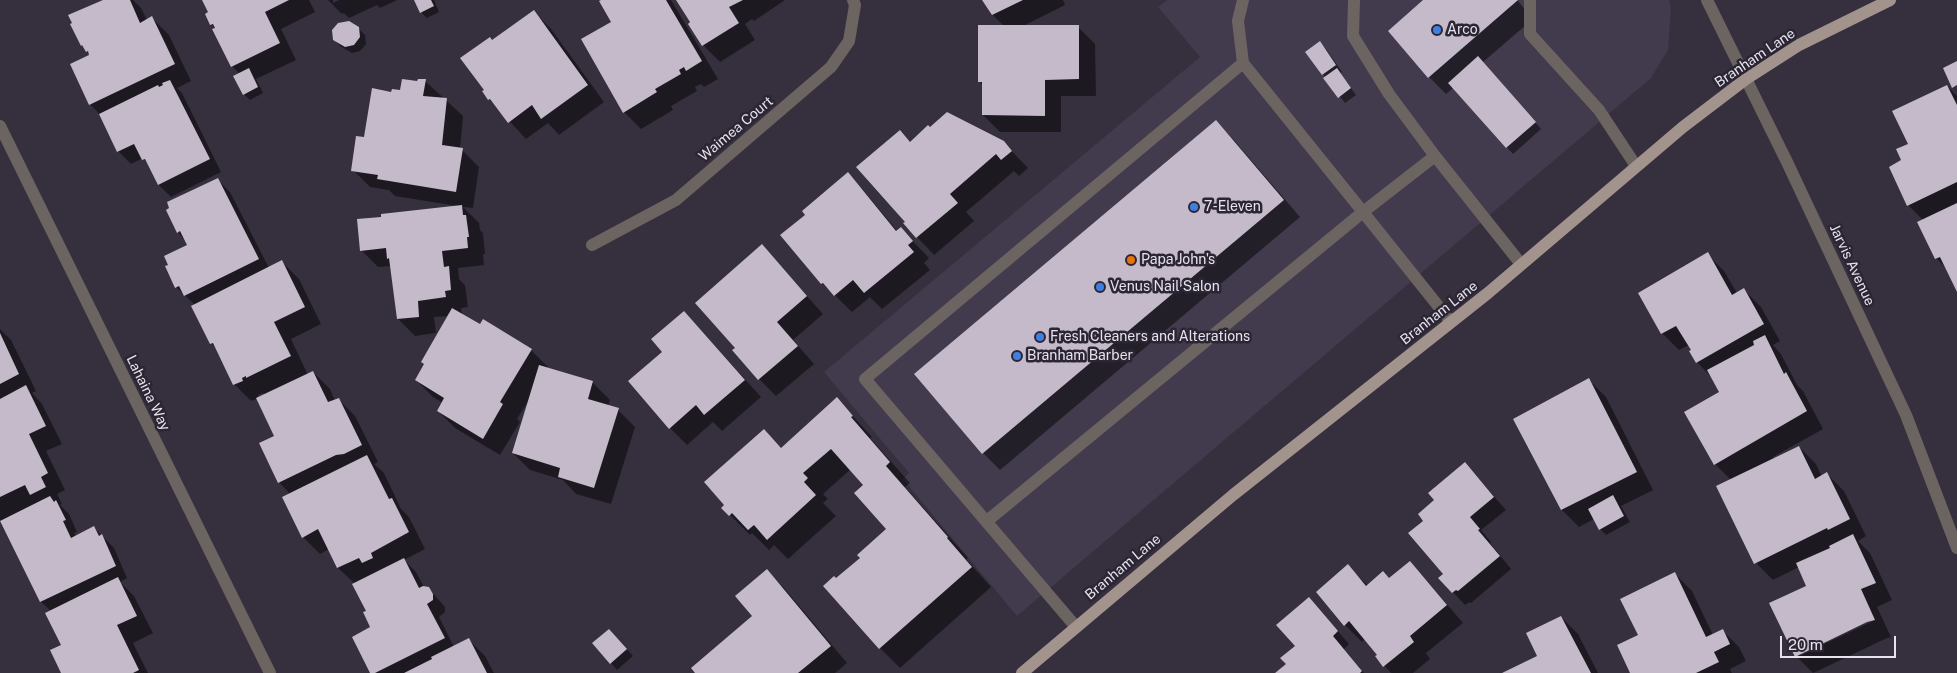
<!DOCTYPE html>
<style>
body{margin:0}
#map{position:relative;width:1957px;height:673px;overflow:hidden;background:#36303e;font-family:"Public Sans",sans-serif}
canvas{display:block}
.scale{position:absolute;left:1780px;top:636px;width:116px;height:22px;box-sizing:border-box;border:2px solid #e7e3ec;border-top:0;padding-left:6px;font-size:15px;line-height:18px;white-space:nowrap;color:#e7e3ec;-webkit-text-stroke:4px #2c2634;paint-order:stroke}
</style>
<div id="map">
<canvas width="1957" height="673"></canvas>
<div class="scale">20 m</div>
</div>
<script>
const c = document.querySelector('canvas').getContext('2d');
c.lineJoin = 'round';
function fillPath(path, color) {
  c.fillStyle = color;
  c.fill(path, 'evenodd');
}
function trace(path, color, width, dash) {
  c.strokeStyle = color;
  c.lineWidth = width;
  c.lineCap = dash ? 'butt' : 'round';
  c.setLineDash(dash || []);
  c.stroke(path);
}
function write(font, color, halo, rows, align = 'center') {
  c.font = font + ' "Public Sans",sans-serif';
  c.lineWidth = 5;
  c.setLineDash([]);
  c.textBaseline = 'middle';
  c.strokeStyle = halo;
  c.fillStyle = color;
  for (const [text, x, y, turn = 0] of rows) {
    c.save();
    c.translate(x, y);
    c.rotate((+turn || 0) * Math.PI / 180);
    c.textAlign = isNaN(turn) ? turn : align;
    if (halo) c.strokeText(text, 0, 0);
    c.fillText(text, 0, 0);
    c.restore();
  }
}
fillPath(new Path2D(`
 M1167,0H1669L1671,9L1668,50L1651,78L1017,616L903,479L909,473L824,372L1200,57L1158,7Z`), '#423a4d');
fillPath(new Path2D(`
 M105,0H133L141,8L147,20L152,18L169,35L191,81L177,88L182,93L221,172L171,197L159,185L149,165L143,158L131,164L118,151L100,115L90,104L71,65L90,55L82,45Z
 M203,0H309L315,12L281,29L296,60L256,79L263,93L250,100L244,94L240,74L232,66L216,29L211,24L210,13Z
 M328,0H333V3L339,0H397L380,8L377,5L349,18L344,13L342,14Z
 M415,0H434L439,12L427,18L421,12Z
 M604,0H671L718,79L704,87L701,84L695,87L697,91L671,106L673,110L641,129L624,112L613,22Z
 M678,0H785L754,21L752,19L745,24L755,40L720,62L703,45L692,22Z
 M983,0H1063L1065,5L1021,27H1078L1095,44L1096,96H1061V132H1000L983,115V85L979,81L1005,27L993,15Z
 M1425,0H1517L1533,19L1483,62L1541,129L1513,154L1453,88L1446,94L1429,77Z
 M534,12L551,29L604,102L559,135L548,123L526,139L489,99L485,90L492,41Z
 M358,28L365,35L366,44L360,51L352,53L340,46L334,39Z
 M1320,43L1326,49L1342,72L1340,73L1356,95L1345,103L1323,74Z
 M425,81L463,116L460,149L462,150L479,167L473,208L463,207L479,223L480,230L483,233L485,254H483L484,265L458,268L459,279L465,285L468,307L461,308L462,315L531,350L548,367L547,369L593,383L610,400L608,406L618,410L635,427L611,504L576,494L563,480L530,470L513,453L529,400L517,419L520,422L500,455L455,428L438,411L443,403L433,397L416,380L450,316L434,317L436,333L415,336L398,319L391,266L378,267L361,250L457,206L395,196L389,190L370,187L353,170L365,138L392,93L401,92Z
 M1947,86L1957,96V290L1947,269L1936,258L1919,223L1923,220L1908,205L1903,161L1909,145Z
 M1216,122L1233,139L1300,217L1000,470L983,453Z
 M900,132L911,143L1003,142L1028,168L1019,176L1014,171L966,212L974,221L934,255L905,224L907,223Z
 M848,174L864,191L898,232L901,229L929,258L924,263L930,270L882,309L870,297L852,312L822,283L806,215Z
 M217,179L230,192L269,268L282,262L299,279L321,324L291,339L308,375L313,372L330,389L335,401L338,399L355,416L378,462L374,464L384,473L401,509L409,517L425,549L404,560L416,572L424,587L429,589L445,607V612L439,617L454,647L468,639L485,656L494,673H372V627L368,611L355,584L338,568L329,549L320,554L303,537L290,494L279,482L276,437L257,399L251,401L234,384L218,350L211,343L195,305L176,287L189,246L178,232ZM263,393L265,395L259,398L258,395Z
 M762,246L823,314L793,340L814,364L776,396L759,379L737,348Z
 M1707,254L1724,271L1737,293L1744,290L1761,307L1780,341L1773,345L1781,354L1797,385L1803,391L1823,429L1773,457L1774,459L1799,447L1816,464L1822,477L1827,474L1844,491L1866,536L1858,541L1870,553L1892,600L1877,607L1891,637L1885,639L1813,673L1796,656L1808,587L1799,567L1773,580L1756,563L1731,480L1715,464L1721,393L1714,380L1697,362L1689,345L1679,350L1662,333L1640,294ZM1872,618L1873,621L1801,655V652Z
 M684,312L761,397L722,431L713,422L687,445L670,428L663,352Z
 M0,329L11,340L36,391L32,393L42,404L62,444L46,451L65,490L57,494L62,504L60,505L69,514L77,532L74,533L76,537L94,528L114,548L127,578L120,582L134,596L153,633L133,643L148,673H63L62,646L51,611L41,602L0,522Z
 M1589,380L1606,397L1653,490L1621,506L1630,522L1606,535L1600,529L1594,519L1579,527L1562,510L1515,420Z
 M837,399L872,437L870,438L910,483L905,487L968,558L966,559L991,587L900,668L880,648L836,580L861,558L888,529L865,485L851,469L823,494L828,499L823,503L836,516L788,559L774,545L769,550L752,533L750,535L730,515L764,431L782,449Z
 M1465,464L1506,510L1481,530L1491,542L1490,543L1511,569L1471,603L1470,602L1465,605L1440,578L1444,574L1425,521L1436,500Z
 M1410,563L1426,580L1463,623L1426,653L1430,659L1413,673H1391L1377,657L1379,655L1365,638L1362,642L1345,625L1348,566L1368,586L1390,579Z
 M767,571L784,588L847,663L835,673H697L754,616Z
 M1675,574L1692,591L1713,635L1722,630L1739,647L1746,661L1730,669L1732,673H1631L1640,636Z
 M1309,598L1349,644L1344,649L1364,673H1277L1287,664L1296,646Z
 M1561,617L1578,634L1598,673H1505L1539,656Z
 M615,636L633,656L617,670L594,643Z`), '#0007');
fillPath(new Path2D(`
 M103,0H130L140,23L152,16L175,64L89,105L70,64L89,55L88,51L86,52L82,45L81,46L70,24L72,23L68,15Z
 M202,0H289L265,12L280,43L231,67L212,29L215,28L213,24L210,25L205,14L208,12Z
 M414,0H431L434,6L420,13Z
 M601,0H666L702,61L686,71L684,67L679,70L681,74L655,89L657,92L623,113L581,39L611,22L599,1Z
 M676,0H743L729,7L739,23L702,46L688,24L690,22Z
 M982,0H1023L992,15Z
 M1423,0H1518L1428,78L1388,31Z
 M534,10L588,85L541,119L532,105L508,123L490,99L488,100L482,91L484,90L460,58L490,37L492,40Z
 M349,21L359,27L360,37L354,45L345,47L333,40L332,30L338,23Z
 M978,25H1079V79L1045,80V116L982,115V82H978Z
 M1320,41L1336,65L1322,75L1305,52Z
 M1478,56L1536,122L1506,148L1448,83Z
 M1957,61V85L1952,88L1943,68Z
 M249,68L258,87L243,95L233,76Z
 M1337,68L1351,88L1338,98L1323,78Z
 M402,79L417,81L418,79H426L423,96L447,98L442,145L463,148L456,192L377,179L378,175L351,171L356,136L364,137L372,88L391,92L392,89L400,90Z
 M170,80L210,159L158,185L145,159L142,160L134,144L117,152L99,114L158,85L159,87L163,85L162,83Z
 M1947,85L1957,105V182L1907,206L1889,167L1901,160L1896,149L1908,144L1892,111Z
 M947,112L1004,141L1012,151L1001,160L996,154L950,194L958,203L916,238L903,223L905,222L856,167L900,130L910,142L928,125L930,127Z
 M1216,120L1284,200L982,454L914,374Z
 M848,172L896,231L901,227L913,241L908,245L914,252L864,293L853,280L834,296L823,283L821,284L780,235L805,215L802,211Z
 M218,178L259,259L184,296L179,286L175,288L165,266L168,265L164,256L187,245L180,231L177,233L166,210L169,208L167,202Z
 M1957,203V292L1940,257L1935,259L1917,222Z
 M462,205L463,215H466L469,237H467L468,248L442,251L444,267L449,266L451,290L445,291L446,297L418,301L419,317L397,319L389,258L387,259L386,248L360,251L357,219L381,217V214Z
 M762,244L807,296L777,322L798,346L758,380L732,350L735,348L695,303Z
 M1708,252L1732,295L1744,288L1764,324L1696,363L1689,351L1691,350L1676,326L1661,334L1638,293Z
 M282,260L305,307L274,322L291,356L246,378V376L242,378L243,381L233,385L213,343L210,344L191,306Z
 M452,308L480,324L483,319L532,349L500,402L503,404L483,439L437,411L444,398L415,380L424,364L421,362Z
 M684,311L745,380L704,415L696,405L669,429L628,381L662,352L651,339Z
 M0,333L19,374L0,384Z
 M1765,335L1784,374L1786,372L1807,411L1714,465L1684,412L1719,392L1707,370L1754,345L1753,341Z
 M539,365L593,381L588,399L619,408L594,488L558,477L560,468L512,453Z
 M313,371L328,402L339,398L362,445L344,454L336,455L278,483L259,443L274,436L256,398Z
 M1589,378L1637,472L1561,510L1513,419Z
 M26,385L46,426L29,434L48,473L41,477L46,487L30,495L25,485L0,497V399Z
 M837,397L853,416L851,417L890,462L886,466L948,537L947,538L972,567L879,649L823,586L834,576L836,578L860,558L857,555L886,529L854,493L863,485L831,449L803,473L808,478L804,482L816,495L767,540L754,525L748,530L732,513L729,516L721,508L724,505L704,482L764,429L781,448Z
 M1799,446L1815,479L1827,472L1850,519L1828,530L1827,528L1754,564L1716,486Z
 M367,455L389,499L392,498L409,532L371,553L373,558L362,563L359,558L337,568L318,529L302,538L282,497Z
 M1465,462L1494,497L1470,517L1480,529L1478,530L1500,556L1458,591L1456,590L1452,593L1438,578L1443,574L1408,533L1423,521L1418,514L1434,500L1428,493Z
 M1613,495L1624,516L1599,530L1588,509Z
 M50,496L54,502L56,500L66,520L63,521L71,538L94,526L99,536L102,534L116,566L40,602L0,521Z
 M1853,534L1876,583L1861,589L1875,620L1867,622L1795,657L1769,603L1806,586L1796,563L1830,548L1829,546Z
 M404,558L419,588L423,586L429,587L433,594V600L427,604L445,638L375,673H370L352,637L370,627L363,612L366,611L352,584Z
 M1410,561L1447,605L1410,636L1414,642L1383,667L1375,656L1377,655L1349,621L1344,626L1316,592L1348,564L1366,586L1383,571L1389,578Z
 M767,569L831,646L798,673H695L691,668L752,616L735,596Z
 M1675,572L1706,637L1723,629L1730,644L1714,652L1719,662L1696,673H1630L1617,645L1638,635L1620,599Z
 M118,577L137,616L117,625L139,670L133,673H61L50,650L61,645L45,613Z
 M1309,597L1338,631L1333,636L1362,671L1360,673H1275L1286,664L1280,658L1295,646L1276,625Z
 M1561,616L1591,673H1502L1537,656L1526,633Z
 M609,629L627,649L610,664L592,643Z
 M469,638L487,673H404L432,659L431,657Z`), '#c4baca');
trace(new Path2D(`
 M1354,0L1353,36L1389,94L1435,156L1521,264
 M1530,0V34L1599,110L1636,166
 M1707,0L1787,162L1906,415L1957,548
 M1243,63L1363,212L1435,156
 M0,126L270,673
 M592,245L676,200L831,67L849,41L855,5L853,0
 M987,521L1363,212L1451,322
 M1076,627L865,379L1243,63L1238,21L1243,0`), '#6c6461', 12);
trace(new Path2D(`
 M1022,673L1233,495L1488,293L1683,127L1746,79L1799,45L1890,0`), '#a3938d', 12);
for (const [x, y, r, color] of [
 [1437,30,5,"#3f7fe0"],
 [1194,207,5,"#3f7fe0"],
 [1131,260,5,"#e8710a"],
 [1100,287,5,"#3f7fe0"],
 [1040,337,5,"#3f7fe0"],
 [1017,356,5,"#3f7fe0"]
]) {
  const dot = new Path2D();
  dot.arc(x, y, r, 0, 2 * Math.PI);
  c.fillStyle = color;
  c.fill(dot);
  trace(dot, '#2c2634', 2);
}
write('14px', '#e7e3ec', '#2c2634', [
 ["Arco",1447,30],
 ["7-Eleven",1204,207],
 ["Papa John's",1141,260],
 ["Venus Nail Salon",1110,287],
 ["Fresh Cleaners and Alterations",1050,337],
 ["Branham Barber",1027,356]
], 'left');
write('14px', '#e7e3ec', '#2c2634', [
 ["Branham Lane",1755,58,-34],
 ["Waimea Court",736,129,-40],
 ["Jarvis Avenue",1852,265,65],
 ["Branham Lane",1439,313,-38],
 ["Lahaina Way",148,393,64],
 ["Branham Lane",1123,567,-40]
]);
</script>
